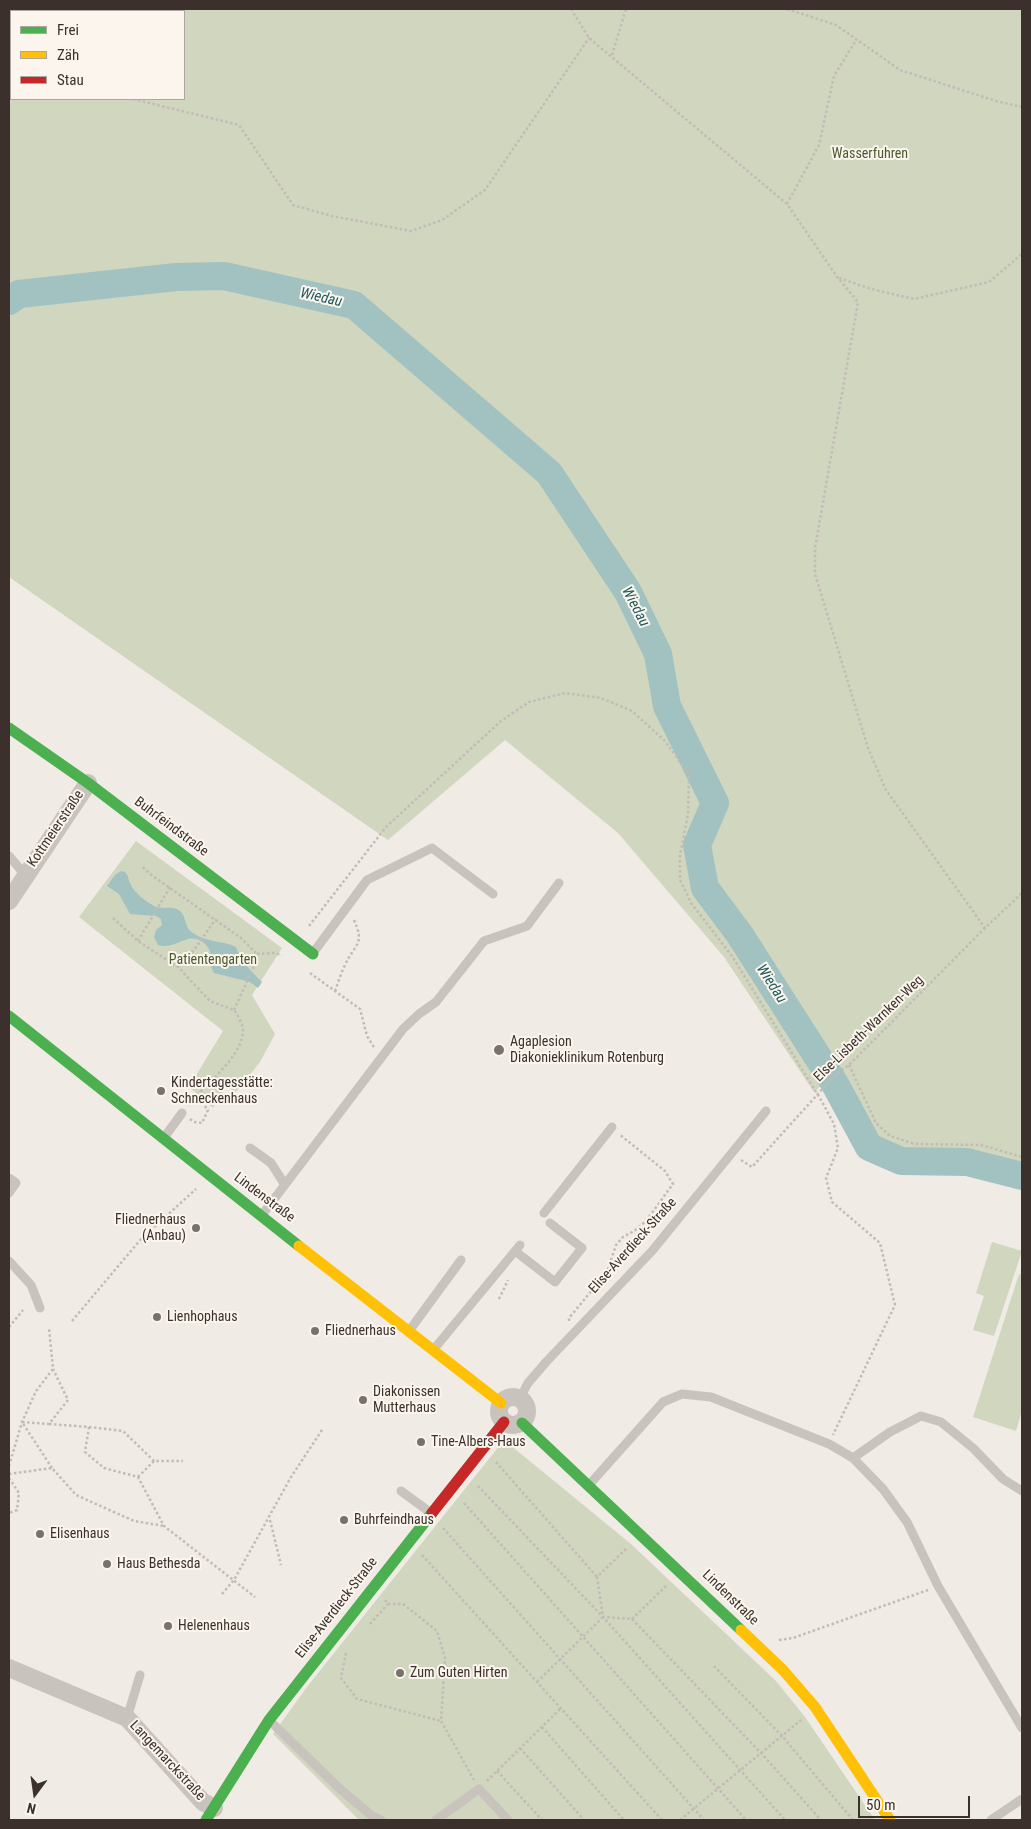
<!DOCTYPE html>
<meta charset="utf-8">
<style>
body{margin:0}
#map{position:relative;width:1031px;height:1829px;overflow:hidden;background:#f0ebe5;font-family:"Roboto Condensed",sans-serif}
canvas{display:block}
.frame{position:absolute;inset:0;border:10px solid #3b302b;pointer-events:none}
.legend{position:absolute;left:10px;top:10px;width:175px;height:90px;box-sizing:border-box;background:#fbf5ee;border:1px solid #aea6a0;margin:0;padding:6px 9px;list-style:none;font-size:15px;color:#3b302b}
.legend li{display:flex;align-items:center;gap:10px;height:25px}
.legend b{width:25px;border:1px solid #aea6a0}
.north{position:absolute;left:10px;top:1769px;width:50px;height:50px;-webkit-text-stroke:4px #fbf5ee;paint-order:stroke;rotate:194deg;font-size:14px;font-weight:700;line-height:20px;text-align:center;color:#3b302b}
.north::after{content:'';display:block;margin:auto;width:18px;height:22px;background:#3b302b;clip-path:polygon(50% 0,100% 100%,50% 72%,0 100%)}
.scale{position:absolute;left:858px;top:1796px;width:112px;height:22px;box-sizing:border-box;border:2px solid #3b302b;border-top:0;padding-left:6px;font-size:15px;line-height:18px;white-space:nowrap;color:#3b302b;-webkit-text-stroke:4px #fbf5ee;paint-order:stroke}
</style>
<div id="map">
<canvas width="1031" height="1829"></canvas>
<div class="frame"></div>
<ul class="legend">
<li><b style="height:6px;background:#4caf50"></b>Frei</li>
<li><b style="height:6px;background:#ffc107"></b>Zäh</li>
<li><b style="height:6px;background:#c62828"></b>Stau</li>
</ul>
<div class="north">N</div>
<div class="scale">50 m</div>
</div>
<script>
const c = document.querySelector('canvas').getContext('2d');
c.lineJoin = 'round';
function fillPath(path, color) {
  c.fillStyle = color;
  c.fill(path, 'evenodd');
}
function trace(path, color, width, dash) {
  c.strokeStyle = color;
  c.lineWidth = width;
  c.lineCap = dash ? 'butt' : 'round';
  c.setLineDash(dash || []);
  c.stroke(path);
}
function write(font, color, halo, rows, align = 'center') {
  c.font = font + ' "Roboto Condensed",sans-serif';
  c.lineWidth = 4;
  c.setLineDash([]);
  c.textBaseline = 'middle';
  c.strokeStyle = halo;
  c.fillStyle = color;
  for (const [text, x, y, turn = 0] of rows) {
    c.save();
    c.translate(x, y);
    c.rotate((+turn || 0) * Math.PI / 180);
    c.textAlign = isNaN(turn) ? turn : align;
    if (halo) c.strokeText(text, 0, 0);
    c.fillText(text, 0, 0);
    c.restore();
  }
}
fillPath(new Path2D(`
 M9,9H1022V1185L978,1172L948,1169L919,1170L885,1165L863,1152L824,1083L814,1092L724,957L618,833L505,740L388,840L9,577ZM11,11H184V99H11Z
 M136,841L282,948L252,995L275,1034L260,1062L236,1092L226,1086L213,1108L189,1087L223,1031L79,917Z
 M992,1242L1022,1251L994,1336L973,1330L984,1296L976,1293Z
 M1019,1274L1022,1275V1410L1016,1431L973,1417Z
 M504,1440L631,1544L776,1681L805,1717L875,1820H359L273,1734L307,1687Z`), '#d1d6bf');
fillPath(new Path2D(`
 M121,871L125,872C129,876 128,880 131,885C134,893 147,902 154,906C162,910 173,905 180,911C187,917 184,928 193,933C208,943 222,940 236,947C241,962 251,971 262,982L258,988L250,982L214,973C208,965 214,954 207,946C189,927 178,951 158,945L154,937L156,930L162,925L161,919L156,916L130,914L119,894L107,886L115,875Z`), '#a1c2c1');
trace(new Path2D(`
 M9,301L19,294L176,277L224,276L354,305L549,473L628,592L658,654L667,706L715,803L697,845L705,888L740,935L835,1084L869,1147L901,1161L967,1162L1022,1176`), '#a1c2c1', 28);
trace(new Path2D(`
 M571,9L589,38L787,204L838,278L858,302L815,548V574L868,748L886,790L985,928
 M787,9L836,25L900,70L996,101L1022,107
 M9,42L11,43
 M612,55L626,9
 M133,99L239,125L293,205L332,216L411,231L442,220L485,190L589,38
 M787,204L819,145L834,76L856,40
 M839,278L871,289L914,299L989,282L1022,254
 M143,867L150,874L241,938L257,954
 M113,918L138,941L178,967L210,1001L234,1010C238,1016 243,1024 243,1031C242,1058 204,1085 188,1105
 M309,926L386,827L501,721L529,702L565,693L601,698L632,711L664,740L689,774L688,814L680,855V880L691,903L732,956L821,1100L834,1124L838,1148L826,1178L832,1202L880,1243L895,1305L833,1435
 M138,941L170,887
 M257,954L273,953L282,955
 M178,967C194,953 203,936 216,919
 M310,973L360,1009L367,1036L375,1049
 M335,991C338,983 341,973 345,965C355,943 366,945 353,918
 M234,1010L255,964L257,954
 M849,1065L876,1123L890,1136L915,1144L981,1145L1022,1157
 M190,1119L194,1122L202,1123L208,1110L196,1094
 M741,1160L752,1167L835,1075L849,1065L985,928L1022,893
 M499,1299L508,1280
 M72,1321L141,1239L196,1189
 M569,1321V1318L603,1277L608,1269L616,1245L623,1237L634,1231L646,1221L673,1184L665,1171L619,1134
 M9,1327L23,1310
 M49,1424L89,1427L85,1452L104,1468L138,1477L164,1526L255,1597
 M89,1427L123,1431L154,1461
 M496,1462L597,1577
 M9,1466L22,1422L36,1391L53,1369L49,1328
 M52,1468L22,1422L49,1424L68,1400L53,1369
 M9,1474L52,1468L76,1495L134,1521L164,1526
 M138,1477L154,1461H183
 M9,1478L19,1493L17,1510L9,1513
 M478,1486L603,1617L785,1820
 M464,1503L746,1820
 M270,1520L281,1565
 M443,1528L704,1820
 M626,1549L597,1577L603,1617L632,1619L761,1753L821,1820
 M422,1555L662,1820
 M222,1594L234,1580L291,1477L322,1430
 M385,1600L388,1604H403L437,1631L445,1658L441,1721L474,1780
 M632,1619L666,1586
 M370,1624L388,1604
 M779,1640L793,1638L928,1590
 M346,1653L341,1678L357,1699L441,1721
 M714,1666L782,1736L853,1820
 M537,1682L603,1617
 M542,1727L624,1820
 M520,1748L584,1820
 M497,1771L542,1820
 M487,1781L561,1708
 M680,1820L801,1720`), '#c2bbb6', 2.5, [2.5, 2.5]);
trace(new Path2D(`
 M9,856L26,876
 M313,953L367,880L432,848L493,894
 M163,1139L182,1113
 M250,1148L271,1163L285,1185
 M9,1178L16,1183L9,1193
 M544,1213L612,1127
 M262,1215L403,1029L419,1014L436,1002L484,941L527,926L559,883
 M515,1251L555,1282L582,1248L550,1223
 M9,1261L31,1285L40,1308
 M409,1331L461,1260
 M434,1349L520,1245
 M520,1398L528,1383L547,1361L652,1251L766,1111
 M853,1458L890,1432L921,1416L941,1422L973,1448L1003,1479L1022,1491
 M589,1485L663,1402L682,1394L711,1397L829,1444L853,1458L883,1489L907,1522L938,1586L1022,1728
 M401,1491L431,1513
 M127,1718L140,1675
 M269,1720L339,1788L372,1816L381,1820
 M436,1820L479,1789L508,1820
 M991,1820L1022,1799`), '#c9c3be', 9);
trace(new Path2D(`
 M9,901L88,783
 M499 1411a14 14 0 1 1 28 0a14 14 0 1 1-28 0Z
 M9,1668L127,1718L203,1802L214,1808`), '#c9c3be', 18);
trace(new Path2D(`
 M9,728L88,783L313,954
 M9,1016L299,1246
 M522,1423L741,1630
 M206,1820L269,1720L432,1513`), '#4caf50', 11);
trace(new Path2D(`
 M299,1246L501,1403
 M741,1630L783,1670L815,1707L890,1820`), '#ffc107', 11);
trace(new Path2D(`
 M432,1513L504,1422`), '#c62828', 11);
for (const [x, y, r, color] of [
 [499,1050,6,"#7a716c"],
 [161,1091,5,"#7a716c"],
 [196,1228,5,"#7a716c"],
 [157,1317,5,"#7a716c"],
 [315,1331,5,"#7a716c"],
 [363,1400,5,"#7a716c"],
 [421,1442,5,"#7a716c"],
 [344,1520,5,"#7a716c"],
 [40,1534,5,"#7a716c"],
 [107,1564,5,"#7a716c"],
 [168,1626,5,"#7a716c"],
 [400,1673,5,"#7a716c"]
]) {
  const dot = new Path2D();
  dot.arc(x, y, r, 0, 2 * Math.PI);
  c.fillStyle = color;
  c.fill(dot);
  trace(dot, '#fbf5ee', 2);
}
write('14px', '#4a5a2e', '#fbf5ee', [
 ["Wasserfuhren",870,154],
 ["Patientengarten",213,960]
]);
write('14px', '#3b302b', '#fbf5ee', [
 ["Buhrfeindstraße",171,827,37],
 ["Kottmeierstraße",56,829,-56],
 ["Else-Lisbeth-Warnken-Weg",869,1029,-44],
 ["Lindenstraße",264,1198,37],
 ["Elise-Averdieck-Straße",633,1246,-48],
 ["Lindenstraße",730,1598,44],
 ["Elise-Averdieck-Straße",337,1608,-52],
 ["Langemarckstraße",167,1761,47]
]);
write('14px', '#3b302b', '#fbf5ee', [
 ["Agaplesion",510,1042],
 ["Diakonieklinikum Rotenburg",510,1058],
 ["Kindertagesstätte:",171,1083],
 ["Schneckenhaus",171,1099],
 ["Fliednerhaus",186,1220,"right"],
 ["(Anbau)",186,1236,"right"],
 ["Lienhophaus",167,1317],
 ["Fliednerhaus",325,1331],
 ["Diakonissen",373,1392],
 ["Mutterhaus",373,1408],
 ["Tine-Albers-Haus",431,1442],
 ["Buhrfeindhaus",354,1520],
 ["Elisenhaus",50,1534],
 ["Haus Bethesda",117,1564],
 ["Helenenhaus",178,1626],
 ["Zum Guten Hirten",410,1673]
], 'left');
write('italic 15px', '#1f5a5e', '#fbf5ee', [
 ["Wiedau",321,298,13],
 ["Wiedau",635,607,62],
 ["Wiedau",771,984,57]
]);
</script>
